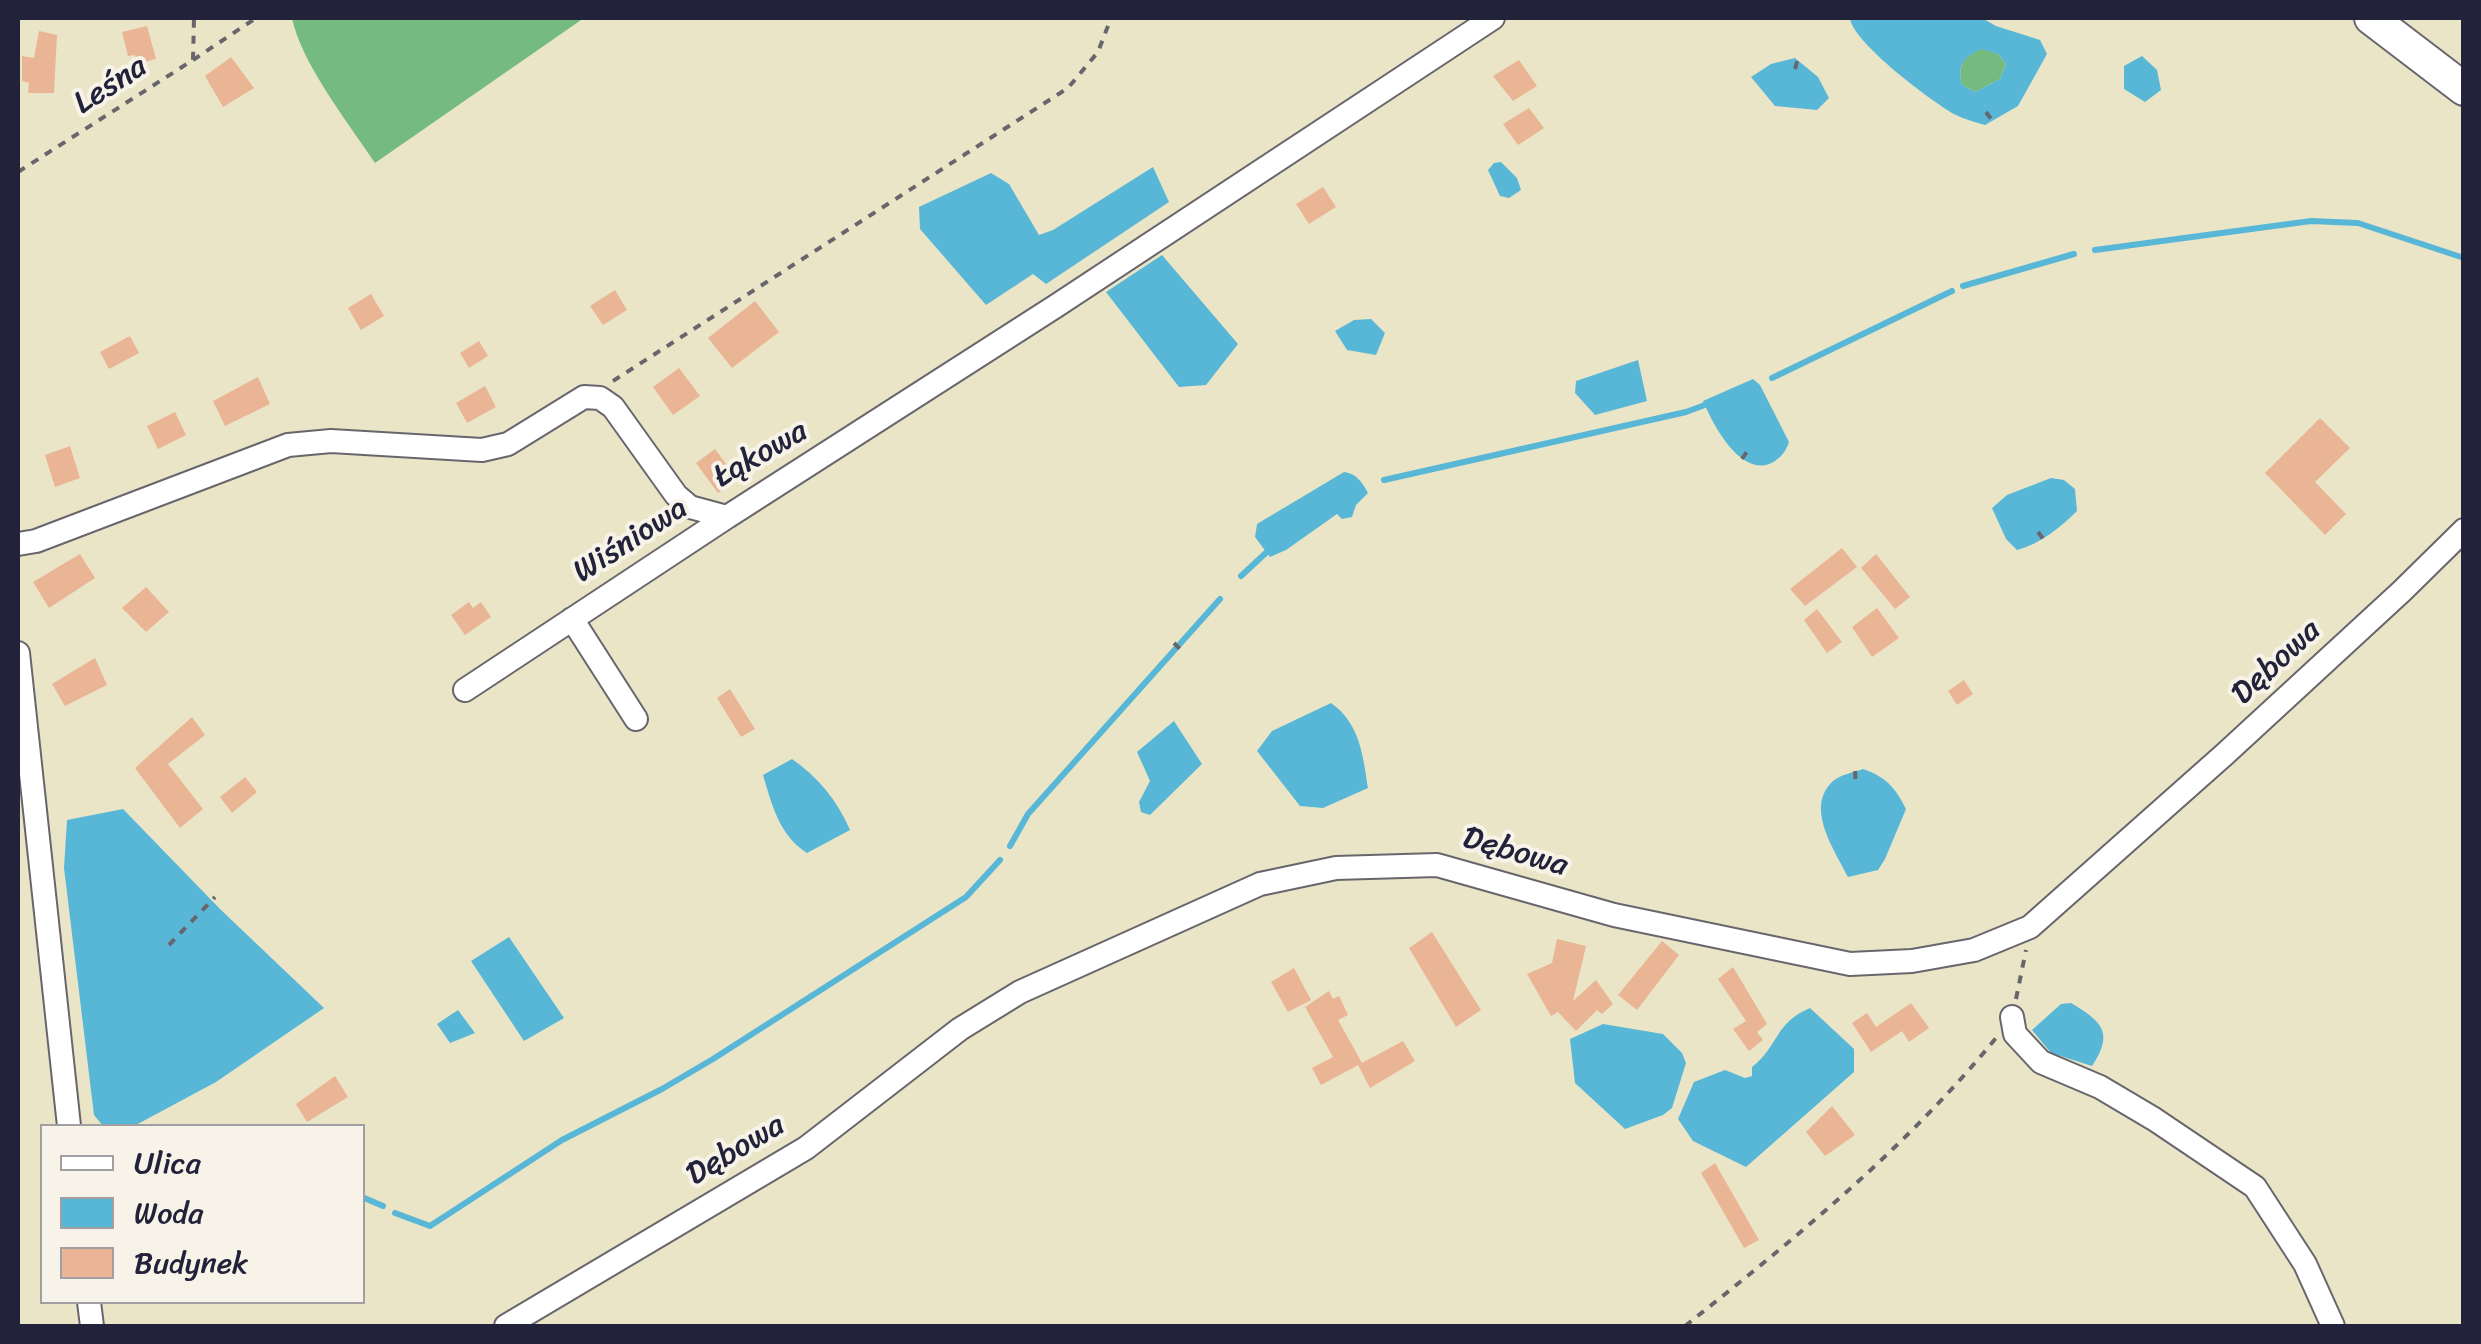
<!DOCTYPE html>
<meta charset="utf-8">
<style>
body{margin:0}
#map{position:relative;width:2481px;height:1344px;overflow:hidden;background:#ebe5c8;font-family:Sriracha,sans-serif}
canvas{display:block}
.frame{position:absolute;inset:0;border:20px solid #22223b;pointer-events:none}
.legend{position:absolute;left:40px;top:1124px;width:325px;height:180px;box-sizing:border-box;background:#f7f3e8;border:2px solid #a29fa3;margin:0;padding:12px 18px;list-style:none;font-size:30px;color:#22223b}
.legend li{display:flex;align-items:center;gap:20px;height:50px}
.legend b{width:50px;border:2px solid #a29fa3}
</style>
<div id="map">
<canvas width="2481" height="1344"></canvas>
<div class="frame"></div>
<ul class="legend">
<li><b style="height:12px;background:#fff"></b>Ulica</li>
<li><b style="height:28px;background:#58b7d6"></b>Woda</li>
<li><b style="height:28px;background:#e9b595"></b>Budynek</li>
</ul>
</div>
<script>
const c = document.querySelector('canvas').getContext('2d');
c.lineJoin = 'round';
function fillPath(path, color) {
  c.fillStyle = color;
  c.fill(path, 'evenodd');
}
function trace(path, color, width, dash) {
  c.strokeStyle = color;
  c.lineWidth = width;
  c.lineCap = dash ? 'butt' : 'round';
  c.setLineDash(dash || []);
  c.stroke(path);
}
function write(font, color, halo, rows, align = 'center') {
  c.font = font + ' Sriracha,sans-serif';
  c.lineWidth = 8;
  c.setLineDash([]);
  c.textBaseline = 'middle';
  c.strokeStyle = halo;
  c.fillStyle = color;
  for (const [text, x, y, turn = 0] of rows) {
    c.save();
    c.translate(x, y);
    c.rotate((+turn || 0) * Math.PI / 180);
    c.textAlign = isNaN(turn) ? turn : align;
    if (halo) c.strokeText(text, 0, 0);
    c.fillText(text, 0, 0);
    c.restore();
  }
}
fillPath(new Path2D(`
 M292,18H584L375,163C349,124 301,63 292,18Z
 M1981,48L1998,54L2006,64L2000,79L1975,92L1962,85C1957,65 1963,58 1981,48Z`), '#75bb7f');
fillPath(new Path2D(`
 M1850,18H1982L1996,26L2040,40L2047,54L2018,106L1985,125C1974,122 1964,119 1954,114C1931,101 1852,42 1850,18ZM1981,49L1998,54L2006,64L2000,79L1975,92L1962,85C1957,65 1963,58 1981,49Z
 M2142,56L2157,70L2161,90L2145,102L2124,89V66Z
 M1795,58L1818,77L1829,98L1817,110L1775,106L1751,77L1771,64Z
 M1501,162L1517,178L1521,190L1509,198L1500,196L1488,170L1494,163Z
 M1153,167L1169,202L1046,284L1033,274L986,305L920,229L919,207L991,173L1009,184L1039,235L1053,230Z
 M1162,255L1238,344L1206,385L1179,387L1106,292Z
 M1371,319L1385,333L1376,355L1347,350L1335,331L1354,320Z
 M1638,360L1647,401L1595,415L1575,393L1576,381Z
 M1753,379L1760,385L1789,442C1786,451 1782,456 1775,461C1743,482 1713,425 1703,401Z
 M1344,472C1357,474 1362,482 1368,493L1356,505L1352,517L1342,519L1337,514L1286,550L1270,557L1255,537L1257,524Z
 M2051,478L2064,480L2075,489L2077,511C2061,527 2040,544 2017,550L2006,539L1992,508L2007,495Z
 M1331,703C1360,723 1363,756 1368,788L1323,808L1300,806L1257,751L1272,731Z
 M1174,721L1202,764L1150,815L1141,812L1139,802L1150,781L1137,752Z
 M792,759C818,777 837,800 850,830L807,853C779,835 772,805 763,775Z
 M1863,769C1886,777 1895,787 1906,809L1885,859L1878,870L1848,877C1835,850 1804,808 1833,781C1840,775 1854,772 1863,769Z
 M123,809L220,909L324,1008L216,1082L134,1126H103L94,1115L64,868L67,820Z
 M509,937L564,1018L524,1041L471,961Z
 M2071,1003C2101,1021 2115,1032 2092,1066L2051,1053L2032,1030L2061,1004Z
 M1810,1008L1854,1049V1072L1746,1167L1693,1141L1678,1119L1694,1082L1725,1070L1745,1078L1752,1076V1067C1780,1045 1774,1023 1810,1008Z
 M458,1010L475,1033L450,1043L437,1024Z
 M1603,1024L1663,1034L1682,1053L1686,1063L1672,1108L1663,1115L1625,1129L1575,1083L1570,1039Z`), '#58b7d6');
trace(new Path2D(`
 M2095,250L2311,221L2358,223L2464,258
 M1963,286L2074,254
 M1772,378L1952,291
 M1384,480L1686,412L1713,402
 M1241,576L1269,550
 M1010,846L1028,814L1220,599
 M362,1197L383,1206
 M395,1213L430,1226L562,1140L662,1089L713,1059L966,897L1000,860`), '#58b7d6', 6);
fillPath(new Path2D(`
 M147,26L156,59L137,64L135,55L128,56L122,32Z
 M39,31L57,35L54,93H28L29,83L22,81V56L34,58Z
 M231,57L254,88L223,107L205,76Z
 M1519,60L1537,86L1513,101L1493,76Z
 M1529,108L1544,128L1518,145L1503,124Z
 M1323,187L1336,207L1309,224L1296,204Z
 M615,290L627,310L603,325L590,306Z
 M371,294L384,316L361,330L348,308Z
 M755,301L779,332L732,368L708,338Z
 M130,336L139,353L109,369L100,352Z
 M479,341L488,356L469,368L460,353Z
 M679,368L700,396L673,415L653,387Z
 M258,377L270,404L225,426L213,401Z
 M485,386L496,407L467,423L456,403Z
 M175,412L186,435L158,449L147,426Z
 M2320,418L2350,448L2315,482L2346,514L2325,535L2265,473Z
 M70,446L80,478L55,487L45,455Z
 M715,449L737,479L718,493L696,463Z
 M1842,548L1857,567L1805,606L1790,589Z
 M80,554L95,578L49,608L33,582Z
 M1876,554L1910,597L1895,609L1861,568Z
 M146,587L169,612L146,632L122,608Z
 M469,602L473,608L481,602L491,617L465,635L451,615Z
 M1877,608L1899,638L1872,657L1852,627Z
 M1817,609L1842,642L1827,653L1804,620Z
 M95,658L107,685L65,706L52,684Z
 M1964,680L1973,694L1957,705L1948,691Z
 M730,689L755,729L741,737L717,698Z
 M192,717L205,735L168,764L203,809L180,828L135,768Z
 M245,777L257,792L232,813L220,797Z
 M1432,932L1481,1010L1456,1027L1409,948Z
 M1557,939L1586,946L1573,1001L1596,980L1613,1004L1602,1014L1597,1010L1576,1031L1558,1012L1551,1016L1527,974L1552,963Z
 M1662,941L1679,955L1637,1010L1618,995Z
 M1733,967L1767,1024L1757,1032L1763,1040L1749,1051L1733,1029L1746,1021L1718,979Z
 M1294,968L1311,1000L1288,1012L1271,982Z
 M1329,991L1333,999L1339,996L1348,1015L1338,1020L1362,1063L1321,1085L1312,1068L1333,1057L1305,1007Z
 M1911,1003L1929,1028L1909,1042L1902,1031L1871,1052L1852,1023L1867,1013L1876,1027Z
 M1403,1041L1415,1061L1370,1088L1358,1065Z
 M335,1076L348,1097L307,1122L296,1104Z
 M1832,1106L1855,1135L1825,1156L1806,1132Z
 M1715,1163L1759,1240L1744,1248L1701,1173Z`), '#e9b595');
const minor = new Path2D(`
 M18,544L36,541L288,445L331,441L482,450L508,444L584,397L600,398L613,407L676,495L690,507L727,517L1056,306L1493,18
 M572,619L636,719
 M18,653L69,1126
 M465,690L727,517
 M2012,1017L2015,1034L2041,1062L2100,1087L2154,1119L2255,1187L2305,1264L2333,1326
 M89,1302L92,1326
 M506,1326L806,1148L960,1029L1020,992L1260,884L1336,868L1437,865L1614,915L1850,964L1912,961L1974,950L2030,927L2225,754L2402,591L2464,530`);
const secondary = new Path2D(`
 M2371,18L2464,89`);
trace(minor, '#68666c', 26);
trace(secondary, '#68666c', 36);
trace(new Path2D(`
 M193,60L256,18
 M1795,69L1798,58
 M1986,112L1994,123
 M18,172L193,60L194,18
 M613,381L1068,88L1098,52L1111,18
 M1742,459L1748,450
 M2038,532L2044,540
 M1174,643L1180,649
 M1855,771L1856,784
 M169,945L215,897
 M2016,999L2026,950
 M1685,1326C1796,1238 1906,1148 1996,1038`), '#68666c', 4, [8, 8]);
trace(minor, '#fff', 22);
trace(secondary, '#fff', 32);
write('32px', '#22223b', '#f7f3e8', [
 ["Leśna",111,86,-33],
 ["Łąkowa",761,455,-30],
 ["Wiśniowa",631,541,-33],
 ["Dębowa",2277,663,-43],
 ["Dębowa",1515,853,16],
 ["Dębowa",736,1151,-31]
]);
</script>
